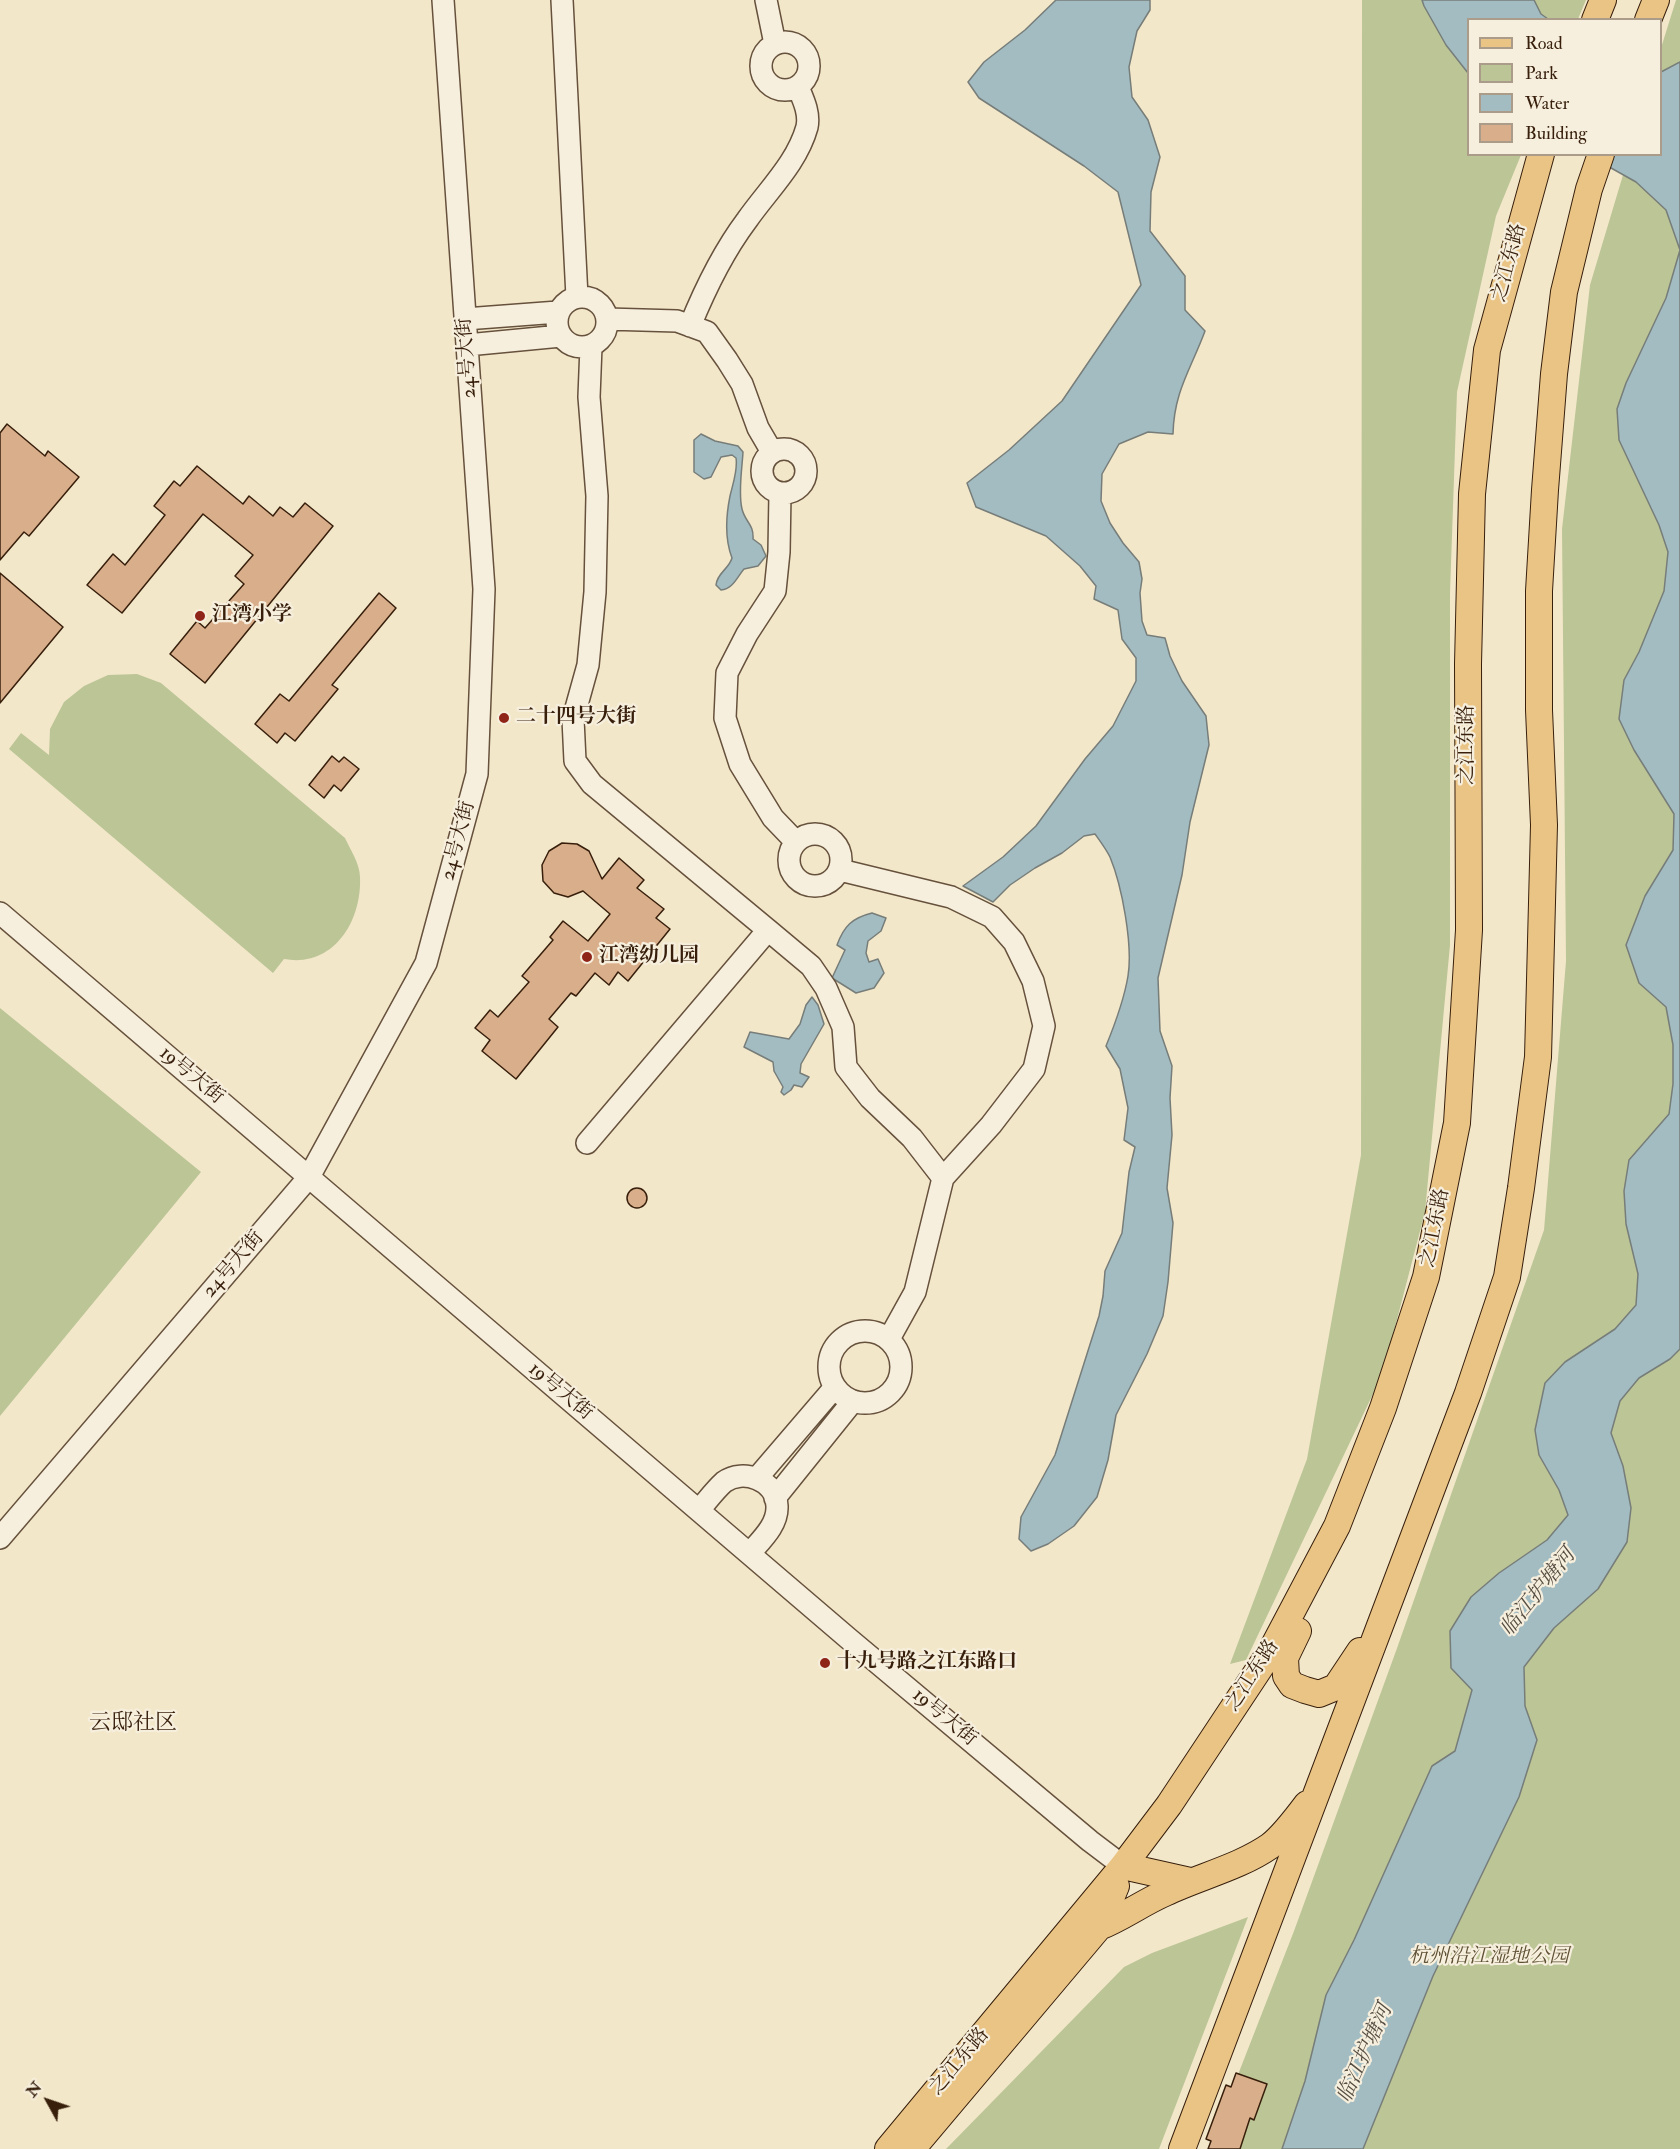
<!DOCTYPE html>
<meta charset="utf-8">
<style>
body{margin:0}
#map{position:relative;width:1680px;height:2149px;overflow:hidden;background:#f3e7ca;font-family:"IM FELL Double Pica",serif}
canvas{display:block}
.legend{position:absolute;left:1467px;top:18px;width:195px;height:138px;box-sizing:border-box;background:#f7efdd;border:2px solid #aa9c89;margin:0;padding:8px 10px;list-style:none;font-size:18px;color:#371f0c}
.legend li{display:flex;align-items:center;gap:12px;height:30px}
.legend b{width:30px;border:2px solid #aa9c89}
.north{position:absolute;left:18px;top:2071px;width:60px;height:60px;-webkit-text-stroke:4px #f7efdd;paint-order:stroke;rotate:310deg;font-size:16px;font-weight:700;line-height:24px;text-align:center;color:#371f0c}
.north::after{content:'';display:block;margin:auto;width:21px;height:27px;background:#371f0c;clip-path:polygon(50% 0,100% 100%,50% 72%,0 100%)}
</style>
<div id="map">
<canvas width="1680" height="2149"></canvas>
<ul class="legend">
<li><b style="height:8px;background:#eac485"></b>Road</li>
<li><b style="height:16px;background:#bcc596"></b>Park</li>
<li><b style="height:16px;background:#a2bcc2"></b>Water</li>
<li><b style="height:16px;background:#d9ae8b"></b>Building</li>
</ul>
<div class="north">N</div>
</div>
<script>
const c = document.querySelector('canvas').getContext('2d');
c.lineJoin = 'round';
function fillPath(path, color) {
  c.fillStyle = color;
  c.fill(path, 'evenodd');
}
function trace(path, color, width, dash) {
  c.strokeStyle = color;
  c.lineWidth = width;
  c.lineCap = dash ? 'butt' : 'round';
  c.setLineDash(dash || []);
  c.stroke(path);
}
function write(font, color, halo, rows, align = 'center') {
  c.font = font + ' "IM FELL Double Pica","Noto Serif SC",serif';
  c.lineWidth = 4.5;
  c.setLineDash([]);
  c.textBaseline = 'middle';
  c.strokeStyle = halo;
  c.fillStyle = color;
  for (const [text, x, y, turn = 0] of rows) {
    c.save();
    c.translate(x, y);
    c.rotate((+turn || 0) * Math.PI / 180);
    c.textAlign = isNaN(turn) ? turn : align;
    if (halo) c.strokeText(text, 0, 0);
    c.fillText(text, 0, 0);
    c.restore();
  }
}
fillPath(new Path2D(`
 M1362,0H1586L1578,19L1468,20V154L1521,155L1496,216L1457,392L1450,593V945L1425,1212L1383,1373L1246,1660L1230,1664L1307,1459L1361,1155Z
 M1676,0H1680V2149H1209L1294,1931L1396,1651L1544,1230L1566,961L1562,529L1590,285L1629,155L1660,154L1661,48Z
 M137,674L161,683L345,838C350,849 360,864 360,877C362,922 333,968 284,959L273,973L9,749L21,733L49,755L50,729L64,702L84,686L108,675Z
 M0,1008L201,1172L0,1416Z
 M1248,1917L1159,2149H946L1124,1967L1152,1953Z`), '#bcc596');
const water = new Path2D(`
 M1056,0H1150V10L1137,31L1129,67L1132,97L1148,120L1160,157L1151,192L1150,231L1185,276V310L1205,331C1191,369 1174,391 1173,434L1148,432L1119,444L1102,474L1101,501L1110,523L1123,543L1139,562L1142,579L1140,593L1142,621L1147,635L1165,638L1170,656L1182,681L1206,716L1209,745L1190,822L1182,875L1158,978L1160,1031L1172,1066L1170,1098L1172,1135L1167,1188L1173,1223L1168,1282L1163,1316L1147,1354L1116,1415L1108,1460L1097,1497L1074,1526L1048,1544L1031,1551L1019,1539L1021,1517L1055,1455L1099,1316L1103,1296L1105,1271L1122,1233L1129,1172L1135,1147L1124,1140L1128,1108L1120,1069L1106,1046C1115,1024 1124,1000 1128,976C1133,945 1122,886 1110,857C1106,849 1100,841 1095,834L1084,836L1062,853L1035,868L1010,885L993,902L963,886L1003,857L1036,826L1085,759L1113,726L1136,681V658L1122,639L1118,610L1094,599L1096,586L1080,566L1046,536L976,507L967,483L1009,450L1062,401L1141,285L1118,192L1084,166L979,98L968,82L984,62L1025,30Z
 M1422,0H1534L1541,14L1548,19L1468,20V73L1446,45L1424,6Z
 M1680,62V1349L1670,1359L1639,1378L1620,1401L1611,1433L1623,1466L1631,1508L1627,1542L1598,1589L1554,1628L1524,1667L1525,1706L1537,1740L1519,1797L1433,1976L1363,2149H1282L1305,2081L1326,1995L1354,1940L1432,1766L1455,1751L1472,1690L1451,1668L1450,1631L1471,1597L1499,1573L1547,1540L1568,1515L1559,1490L1539,1455L1535,1430L1545,1383L1565,1362L1615,1329L1636,1305L1638,1274L1626,1224L1624,1191L1629,1160L1669,1114L1673,1084V1045L1666,1007L1639,983L1626,945L1645,896L1673,850L1674,814L1634,750L1619,719L1624,680L1639,652L1664,591L1668,552L1659,525L1619,440L1617,409L1626,383L1666,298L1680,250L1666,210L1636,182L1588,155L1660,154L1661,72Z
 M701,434L715,441L738,446L743,452C742,470 738,492 742,509C745,522 754,524 753,539L761,545L766,556L758,566L744,569C737,577 733,589 721,590L716,585C717,573 729,569 732,558C725,540 726,516 730,496C733,483 738,470 736,458L732,455L721,457L711,477L704,479L694,472V440Z
 M872,913L886,918L881,931L868,941L866,953L869,962L878,959L884,973L874,988L856,993L832,978L845,950L837,945C844,926 852,918 872,913Z
 M812,997L818,1005L824,1024L801,1064L800,1073L809,1077L802,1087L794,1085L791,1090L784,1095L781,1092L783,1087L774,1071L773,1062L744,1047L750,1032L789,1039L800,1024L806,1005Z`);
fillPath(water, '#a2bcc2');
trace(water, '#777d79', 1.5);
const building = new Path2D(`
 M7,424L45,456L48,451L79,477L29,536L24,532L0,560V433Z
 M197,466L243,504L249,496L273,516L280,507L293,517L305,503L333,526L205,683L170,654L197,621L205,628L244,584L235,576L253,555L203,514L122,613L87,585L113,554L125,565L165,515L154,506L174,481L180,486Z
 M0,573L63,627L0,703Z
 M379,593L396,608L332,685L338,689L295,741L285,733L277,743L255,724L280,694L289,701Z
 M332,756L339,762L344,757L359,769L341,791L334,785L324,798L309,785Z
 M562,843L577,844L589,851L602,879L619,858L644,880L637,888L664,909L656,918L670,929L628,981L618,972L609,985L595,973L576,996L571,993L549,1019L558,1027L516,1079L482,1051L490,1040L475,1028L490,1010L498,1017L529,982L522,976L553,940L550,937L563,921L588,941L610,914L583,891L568,897L554,893L543,881L542,865L549,851Z
 M627 1198a10 10 0 1 1 20 0a10 10 0 1 1-20 0Z
 M1236,2073L1267,2084L1254,2120L1250,2118L1240,2149H1208L1211,2141L1206,2139L1226,2085L1231,2087Z`);
fillPath(building, '#d9ae8b');
trace(building, '#371f0c', 1.5);
const minor = new Path2D(`
 M562,0L577,297
 M766,0L775,44
 M761 66a24 24 0 1 1 48 0a24 24 0 1 1-48 0Z
 M557 322a25 25 0 1 1 50 0a25 25 0 1 1-50 0Z
 M465,319L558,312
 M607,319L677,321L707,332L727,360L742,384L758,428L772,452
 M690,326C705,289 723,252 747,220C768,190 797,163 807,127C810,113 803,99 798,87
 M467,345L561,336
 M591,346L589,397L597,496L595,592L588,665L573,719L575,761L592,784L768,930
 M762 471a22 22 0 1 1 44 0a22 22 0 1 1-44 0Z
 M780,493L779,552L775,591L747,634L727,673L725,718L740,764L773,818L796,842
 M789 860a26 26 0 1 1 52 0a26 26 0 1 1-52 0Z
 M840,870L951,897L992,917L1014,942L1033,981L1044,1026L1034,1069L991,1125L943,1178L915,1292L889,1339
 M0,913L849,1639L1090,1841L1123,1866
 M587,1143L768,930L811,966L826,988L843,1027L846,1067L870,1098L912,1138L943,1178
 M829 1367a36 36 0 1 1 72 0a36 36 0 1 1-72 0Z
 M757,1478L835,1387
 M775,1498L853,1401
 M699,1510C707,1501 715,1490 724,1482C743,1468 776,1480 777,1506C778,1525 761,1540 750,1553
 M0,1538L309,1177L426,963L477,774L484,589L443,0`);
const major = new Path2D(`
 M1595,20L1603,0
 M1648,20L1656,0
 M1298,1631L1285,1658L1286,1676L1292,1685L1305,1690L1319,1694L1336,1687L1360,1651
 M1123,1866L1190,1881
 M1099,1927C1122,1918 1142,1903 1165,1893C1198,1877 1240,1867 1270,1846C1282,1837 1298,1816 1307,1804
 M888,2149L1123,1866L1169,1805L1271,1651L1337,1526L1383,1408L1426,1277L1457,1123L1469,930L1468,664L1472,494L1487,350L1541,154
 M912,2149L1099,1927L1116,1886
 M1182,2149L1468,1393L1507,1277L1521,1188L1538,1057L1544,825L1539,710V591L1545,490L1554,374L1564,292L1589,189L1601,154`);
trace(minor, '#66513c', 24);
trace(major, '#371f0c', 28);
trace(minor, '#f7efdd', 21);
trace(major, '#eac485', 26);
for (const [x, y, r, color] of [
 [200,616,6,"#8f2418"],
 [504,718,6,"#8f2418"],
 [587,957,6,"#8f2418"],
 [825,1663,6,"#8f2418"]
]) {
  const dot = new Path2D();
  dot.arc(x, y, r, 0, 2 * Math.PI);
  c.fillStyle = color;
  c.fill(dot);
  trace(dot, '#f7efdd', 2);
}
write('20px', '#371f0c', '#f7efdd', [
 ["之江东路",1510,263,-75],
 ["24号大街",468,358,-94],
 ["之江东路",1468,745,-90],
 ["24号大街",459,841,-75],
 ["19号大街",191,1076,40],
 ["之江东路",1436,1228,-79],
 ["24号大街",234,1265,-49],
 ["19号大街",560,1392,40],
 ["之江东路",1253,1676,-57],
 ["19号大街",944,1718,40],
 ["之江东路",960,2062,-50]
]);
write('bold 20px', '#371f0c', '#f7efdd', [
 ["江湾小学",212,616],
 ["二十四号大街",516,718],
 ["江湾幼儿园",599,957],
 ["十九号路之江东路口",837,1663]
], 'left');
write('italic 20px', '#5f5135', '#f7efdd', [
 ["杭州沿江湿地公园",1489,1958]
]);
write('italic 21px', '#574e43', '#f7efdd', [
 ["临江护塘河",1539,1593,-51],
 ["临江护塘河",1366,2054,-66]
]);
write('22px', '#371f0c', '#f7efdd', [
 ["云邸社区",133,1724]
]);
</script>
